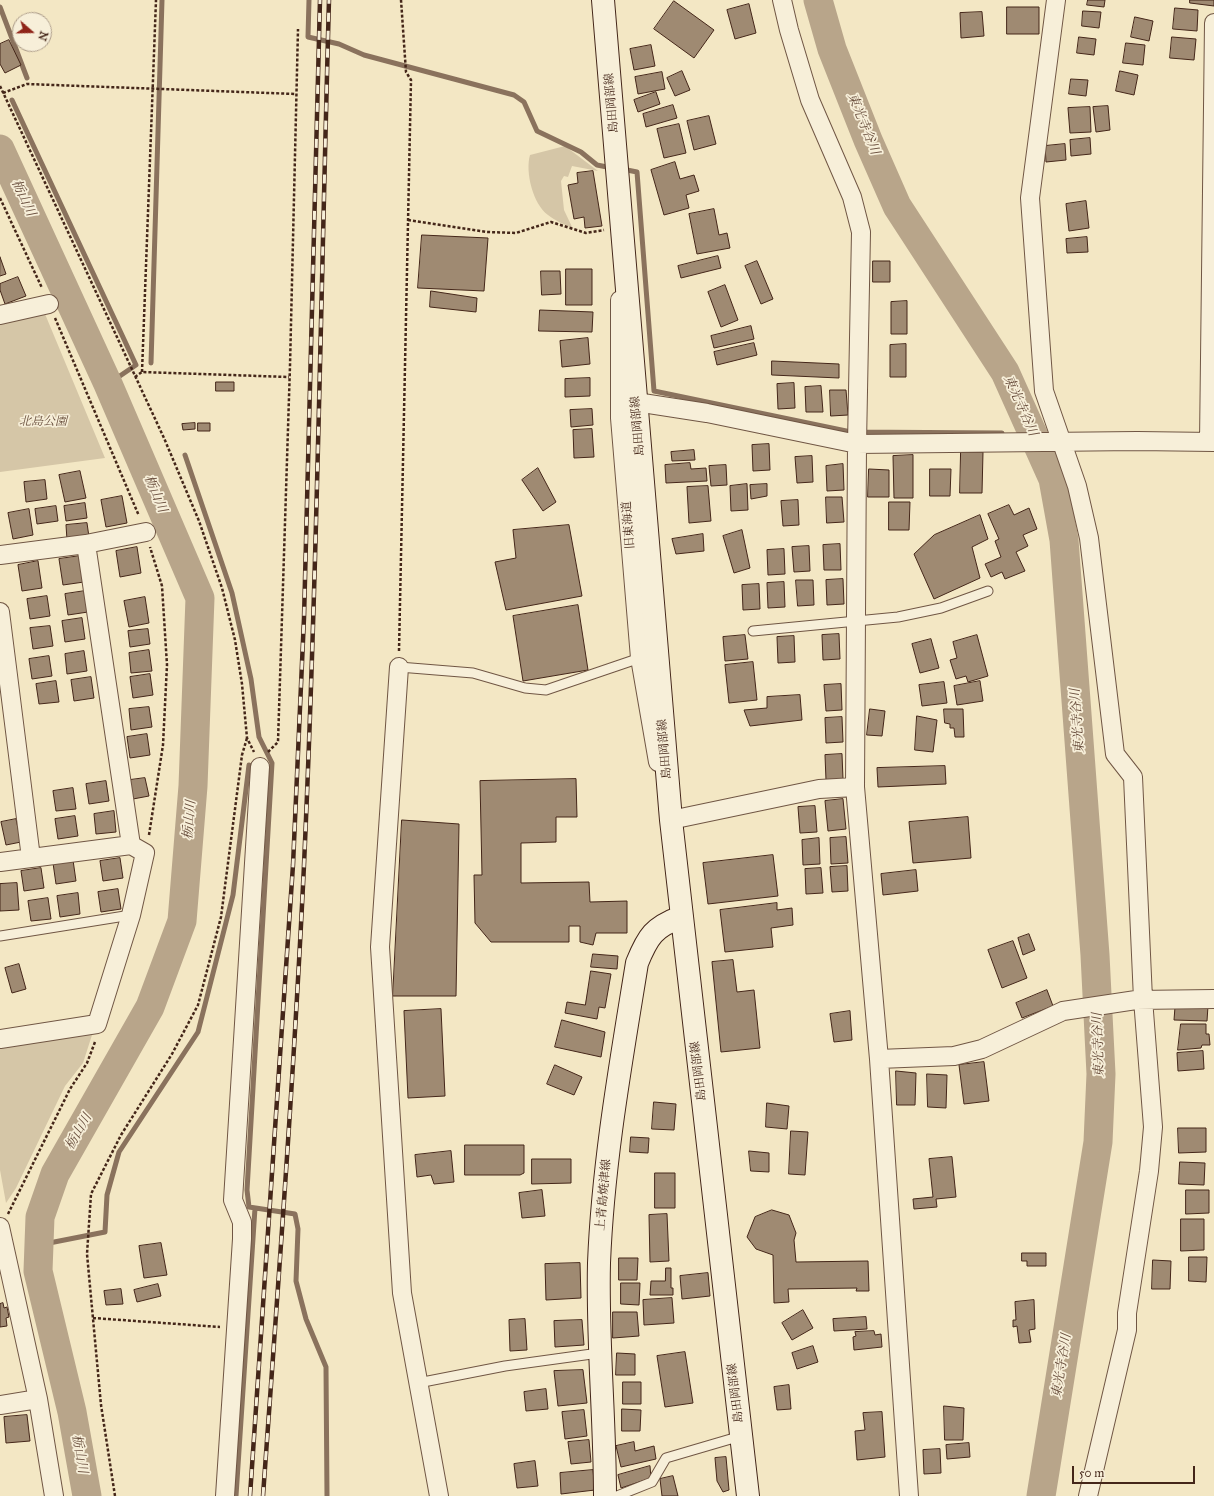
<!DOCTYPE html>
<meta charset="utf-8">
<style>
body{margin:0}
#map{position:relative;width:1214px;height:1496px;overflow:hidden;background:#f3e7c4;font-family:"IM FELL Great Primer",serif}
canvas{display:block}
.north{position:absolute;left:12px;top:12px;width:40px;height:40px;box-sizing:border-box;background:#f7efd9;border:1px solid #af9f8c;border-radius:50%;rotate:110deg;font-size:11px;font-weight:700;line-height:16px;text-align:center;color:#442619}
.north::after{content:'';display:block;margin:auto;width:14px;height:18px;background:#8f2418;clip-path:polygon(50% 0,100% 100%,50% 72%,0 100%)}
.scale{position:absolute;left:1072px;top:1466px;width:123px;height:18px;box-sizing:border-box;border:2px solid #442619;border-top:0;padding-left:5px;font-size:12px;line-height:14px;white-space:nowrap;color:#442619;-webkit-text-stroke:3px #f7efd9;paint-order:stroke}
</style>
<div id="map">
<canvas width="1214" height="1496"></canvas>
<div class="north">N</div>
<div class="scale">50 m</div>
</div>
<script>
const c = document.querySelector('canvas').getContext('2d');
c.lineJoin = 'round';
function fillPath(path, color) {
  c.fillStyle = color;
  c.fill(path, 'evenodd');
}
function trace(path, color, width, dash) {
  c.strokeStyle = color;
  c.lineWidth = width;
  c.lineCap = dash ? 'butt' : 'round';
  c.setLineDash(dash || []);
  c.stroke(path);
}
function write(font, color, halo, rows, align = 'center') {
  c.font = font + ' "IM FELL Great Primer","Noto Serif JP",serif';
  c.lineWidth = 3.5;
  c.setLineDash([]);
  c.textBaseline = 'middle';
  c.strokeStyle = halo;
  c.fillStyle = color;
  for (const [text, x, y, turn = 0] of rows) {
    c.save();
    c.translate(x, y);
    c.rotate((+turn || 0) * Math.PI / 180);
    c.textAlign = isNaN(turn) ? turn : align;
    if (halo) c.strokeText(text, 0, 0);
    c.fillText(text, 0, 0);
    c.restore();
  }
}
fillPath(new Path2D(`
 M565,146L598,171L572,166L568,177L564,176L561,181L564,210L573,229C565,224 555,221 548,215C533,204 525,172 530,155Z
 M45,314L105,458L0,472V323Z
 M87,1032L92,1035L83,1063L65,1086L16,1188L6,1203L0,1170V1046Z`), '#d5c6a7');
trace(new Path2D(`
 M309,0L308,37L339,44L364,55L514,95L524,102L537,131L581,152L597,165L612,168
 M0,7L27,78
 M12,100L136,365L108,384
 M622,169L637,172L654,391L851,432L1002,433
 M151,363L162,0
 M185,455L232,593L251,679L259,737L272,763L247,1190L249,1207L295,1214L298,1229L296,1281L306,1319L326,1367L327,1496
 M39,1245L105,1232L107,1195L119,1152L198,1032L233,895L249,765
 M236,1496L255,1208`), '#8a725d', 5);
trace(new Path2D(`
 M818,0L832,49L868,140L897,206L1005,372L1053,479L1064,540L1095,955L1101,1074L1098,1142L1041,1496
 M0,149L108,384L200,598L193,786L182,921L150,1007L55,1174L40,1217L38,1271L72,1412L87,1496`), '#b8a58a', 29);
const building = new Path2D(`
 M1088,0H1105L1104,7L1087,5Z
 M1190,0H1214V6L1190,3Z
 M674,1L714,30L694,58L654,29Z
 M749,4L756,33L735,39L727,10Z
 M1007,7H1039V34H1007Z
 M1175,8L1198,10L1197,31L1173,29Z
 M1083,11L1101,12L1099,28L1082,26Z
 M982,12L984,36L961,38L960,13Z
 M1135,17L1153,21L1149,41L1131,37Z
 M1079,37L1096,39L1094,55L1077,53Z
 M1172,37L1196,39L1194,60L1170,58Z
 M9,40L21,65L5,73L0,64V44Z
 M1126,43L1145,45L1143,65L1123,63Z
 M651,45L655,66L634,70L630,49Z
 M682,71L690,90L675,96L667,78Z
 M1120,71L1138,75L1134,95L1116,91Z
 M662,72L665,89L638,94L635,77Z
 M1071,79L1088,80L1086,96L1069,94Z
 M656,92L660,104L638,112L634,100Z
 M673,105L677,118L646,127L643,114Z
 M1108,106L1110,130L1096,132L1093,107Z
 M1090,107L1091,132L1070,133L1068,108Z
 M709,116L716,144L694,150L687,121Z
 M679,124L686,153L664,158L657,129Z
 M1090,138L1091,154L1071,156L1070,140Z
 M1065,144L1066,160L1046,162L1045,146Z
 M675,162L680,179L694,175L699,191L686,195L689,208L664,215L651,170Z
 M593,171L602,226L585,228L584,217L574,219L568,185L578,183L577,173Z
 M1086,201L1089,228L1069,231L1066,204Z
 M714,209L719,235L727,233L730,248L697,254L689,214Z
 M422,235L488,238L484,291L418,288Z
 M1087,237L1088,252L1067,253L1066,239Z
 M718,256L721,268L681,278L678,266Z
 M0,257L6,274L0,276Z
 M757,261L773,299L761,304L745,266Z
 M873,261H890V282H873Z
 M566,269H592V305H566Z
 M541,271H560L561,294L542,295Z
 M18,277L26,296L5,304L0,290V284Z
 M725,285L738,320L721,327L708,292Z
 M431,291L477,298L476,312L430,307Z
 M907,301V334H891V302Z
 M540,310L593,312L592,332L539,331Z
 M751,326L754,339L714,348L711,336Z
 M588,338L590,364L562,367L560,341Z
 M754,343L757,355L717,365L714,352Z
 M906,344V377H890V345Z
 M772,361L839,364V378L772,375Z
 M590,378V396L565,397V379Z
 M216,382H234V391H216Z
 M794,383L795,408L778,409L777,384Z
 M821,386L823,412H806L805,387Z
 M830,390H846L848,415L831,416Z
 M592,409L593,425L571,427L570,410Z
 M195,423V429L183,430L182,424Z
 M198,423H210V431H198Z
 M592,429L594,457L574,458L573,430Z
 M769,444L770,470L753,471L752,445Z
 M694,450L695,460L672,461L671,452Z
 M961,452H983L982,493H960Z
 M913,455V498H894L893,456Z
 M812,456L813,482L797,483L795,457Z
 M690,463L691,469L706,468L707,481L666,483L665,465Z
 M843,464L844,490L827,491L826,466Z
 M726,465L727,485L711,486L709,466Z
 M538,468L556,502L543,511L522,480Z
 M869,469L889,470V497H868Z
 M930,469H951L950,496H930Z
 M80,471L86,498L65,502L59,475Z
 M45,480L47,499L26,502L24,482Z
 M747,484L748,510L731,511L730,486Z
 M767,484V496L751,499L750,485Z
 M708,486L711,521L689,523L687,487Z
 M122,496L127,523L106,527L101,500Z
 M826,497H842L844,522L827,523Z
 M798,500L799,525L783,526L781,501Z
 M889,502H910L909,530H889Z
 M85,503L87,518L66,521L64,506Z
 M1009,505L1014,515L1029,508L1037,529L1023,535L1028,546L1016,552L1025,571L1005,579L1002,572L991,577L985,564L1001,557L995,541L999,539L988,514Z
 M56,506L58,521L37,524L35,509Z
 M29,509L33,535L13,539L8,513Z
 M980,515L988,539L972,547L980,578L934,599L914,554L934,535Z
 M87,523L89,537L67,540L66,525Z
 M569,525L582,596L506,610L495,562L516,558L513,530Z
 M742,530L750,568L734,573L723,536Z
 M703,534L704,551L676,554L672,539Z
 M840,544L841,570H824L823,545Z
 M809,546L810,571L794,572L792,547Z
 M137,547L141,573L120,577L116,551Z
 M784,549L785,574L768,575L767,550Z
 M80,556L84,582L63,585L59,559Z
 M38,561L42,588L22,591L18,565Z
 M843,579L844,604L827,605L826,580Z
 M796,580H813L814,605L798,606Z
 M784,582L785,607L768,608L767,583Z
 M759,584L760,609L743,610L742,585Z
 M85,591L88,612L68,615L65,594Z
 M47,596L50,616L30,619L27,599Z
 M145,597L149,623L129,627L124,601Z
 M578,605L588,670L523,681L513,616Z
 M82,618L85,639L65,642L62,621Z
 M50,626L53,646L33,649L30,628Z
 M148,629L150,644L130,647L128,631Z
 M839,634L840,659L823,660L822,635Z
 M745,635L748,659L725,661L723,637Z
 M977,635L988,676L968,682L966,676L956,679L950,660L957,658L953,642Z
 M794,636L795,662L778,663L777,637Z
 M931,639L939,668L920,673L912,644Z
 M149,650L152,671L131,673L129,653Z
 M84,651L87,671L67,674L65,654Z
 M49,656L52,676L32,679L29,659Z
 M753,662L757,700L729,703L725,665Z
 M150,674L153,695L133,698L130,677Z
 M91,677L94,698L74,701L71,680Z
 M56,681L59,702L39,704L36,684Z
 M980,681L983,701L957,705L954,686Z
 M944,682L947,703L922,706L919,685Z
 M841,684L842,710L826,711L824,685Z
 M800,695L802,720L750,726L744,710L767,708V697Z
 M149,707L152,727L131,730L129,709Z
 M870,709L885,711L882,736L867,735Z
 M944,709H963L964,737H955L954,728H950V724L945,723Z
 M917,716L937,720L933,752L915,750Z
 M842,717L843,742L826,743L825,718Z
 M147,734L150,755L130,758L127,737Z
 M842,754L843,779L826,780L825,755Z
 M945,766L946,784L878,787L877,768Z
 M145,778L149,796L133,799L130,780Z
 M576,779L577,817H556V842L521,843V883L589,882L590,902L627,901V933H596L593,945L580,942V926H569V942H491L475,923L474,875H482L480,781Z
 M106,781L109,801L89,804L86,784Z
 M73,788L76,809L56,811L53,791Z
 M843,799L846,829L828,831L825,801Z
 M815,806L817,832L800,833L798,807Z
 M114,811L116,832L96,834L94,814Z
 M75,816L78,836L58,839L55,819Z
 M968,817L971,858L913,863L909,822Z
 M16,819L21,842L6,845L1,822Z
 M402,820L459,824L456,996H393Z
 M846,837L848,863L831,864L830,838Z
 M819,838L820,864L803,865L802,840Z
 M773,855L778,896L708,904L703,863Z
 M120,858L123,878L103,881L100,861Z
 M73,860L76,881L56,884L53,863Z
 M847,866L848,891L832,892L830,867Z
 M41,868L44,888L24,891L21,871Z
 M821,868L823,893L806,894L805,869Z
 M916,870L918,891L883,895L881,874Z
 M17,883L19,910L0,911V884Z
 M118,889L121,909L101,912L98,892Z
 M78,893L80,914L60,917L57,896Z
 M48,898L51,919L31,921L28,901Z
 M777,903V910L792,908L793,925L771,928L773,947L725,952L720,910Z
 M1029,934L1035,950L1023,955L1018,938Z
 M1013,941L1027,978L1002,988L988,950Z
 M593,954L618,956L617,969L591,967Z
 M733,960L737,992L754,990L760,1048L721,1052L712,962Z
 M19,964L26,989L12,993L5,968Z
 M591,971L611,974L605,1008L599,1007L597,1019L565,1013L567,1002L585,1005Z
 M1047,990L1053,1006L1022,1018L1016,1003Z
 M1208,1006L1207,1021L1174,1020L1175,1007Z
 M441,1009L445,1096L408,1098L404,1011Z
 M850,1011L852,1040L834,1042L830,1014Z
 M562,1020L605,1032L601,1057L555,1047Z
 M1181,1024H1206V1034H1209L1210,1045H1202L1201,1048L1178,1050Z
 M1203,1051L1204,1069L1178,1071L1177,1053Z
 M984,1062L989,1101L964,1104L959,1065Z
 M555,1065L582,1077L574,1095L547,1084Z
 M896,1071L916,1073L915,1105H897Z
 M927,1074L947,1075L946,1108L928,1107Z
 M654,1102L676,1104L674,1130L652,1129Z
 M767,1103L789,1106L787,1129L766,1127Z
 M1178,1128H1206V1152L1179,1153Z
 M791,1131L808,1132L805,1175L789,1174Z
 M631,1137L649,1138L648,1153L630,1152Z
 M465,1145H524V1173L520,1175H465Z
 M451,1151L454,1182L434,1184L431,1175L417,1177L415,1155Z
 M749,1151L769,1153V1172L751,1171Z
 M952,1157L956,1197L936,1199L937,1207L914,1209L913,1199L933,1197L929,1159Z
 M532,1159H571V1183L532,1184Z
 M1180,1162L1205,1163L1204,1185L1179,1184Z
 M655,1173H675V1208H655Z
 M542,1190L545,1216L522,1218L519,1193Z
 M1186,1190H1209V1213L1186,1214Z
 M772,1210L789,1215L796,1233L794,1240L796,1262L868,1261L869,1291H856L857,1288L788,1289L789,1302L774,1303L773,1255L756,1249L747,1237L755,1217Z
 M667,1214L669,1261L650,1262L649,1215Z
 M1181,1219H1204V1250L1181,1251Z
 M161,1243L167,1275L144,1278L139,1246Z
 M1022,1253H1046V1266H1027V1261H1022Z
 M1189,1257H1207L1206,1282L1189,1281Z
 M619,1258H638L637,1280H619Z
 M1153,1260L1171,1261L1170,1289H1152Z
 M580,1263L581,1298L546,1300L545,1264Z
 M666,1268H671V1288H673V1295H650L651,1281H665Z
 M708,1273L710,1296L682,1299L680,1276Z
 M621,1283H640L639,1305L621,1304Z
 M158,1284L161,1296L137,1302L134,1290Z
 M121,1289L123,1304L106,1305L104,1291Z
 M672,1298L674,1323L644,1325L643,1300Z
 M1034,1300L1035,1329L1029,1330L1031,1342L1019,1343L1017,1326L1013,1327V1320H1016L1015,1302Z
 M3,1303L4,1308L7,1307L9,1317L6,1318L7,1326L0,1327V1304Z
 M803,1310L813,1328L792,1340L782,1323Z
 M613,1312H637L639,1336L613,1338Z
 M866,1317L867,1329L834,1331L833,1319Z
 M525,1319L527,1350L510,1351L509,1320Z
 M582,1320L584,1345L555,1347L554,1321Z
 M874,1331L875,1335L881,1334L882,1347L854,1350L853,1337L856,1336L855,1332Z
 M813,1346L818,1362L797,1369L792,1353Z
 M685,1352L693,1403L665,1407L657,1356Z
 M617,1353L635,1354V1375H616Z
 M583,1370L587,1403L558,1406L554,1371Z
 M623,1382H641V1404H623Z
 M789,1385L791,1409L777,1410L774,1387Z
 M546,1389L548,1409L526,1411L524,1392Z
 M944,1406L964,1408L963,1440H945Z
 M622,1409L641,1410L640,1431H622Z
 M584,1410L587,1436L565,1439L562,1412Z
 M882,1412L885,1457L857,1460L855,1431L865,1430L863,1413Z
 M27,1415L30,1441L6,1443L4,1417Z
 M589,1440L591,1462L571,1464L568,1442Z
 M634,1442L635,1451L654,1446L656,1459L621,1467L616,1446Z
 M969,1443L970,1457L947,1459L946,1445Z
 M940,1449L941,1473L924,1474L923,1450Z
 M726,1457L729,1490L723,1492L717,1481L715,1458Z
 M535,1461L538,1486L517,1488L514,1464Z
 M650,1466L651,1478L621,1488L618,1475Z
 M593,1470L595,1490L561,1494L560,1473Z
 M673,1476L678,1496H662L660,1479Z`);
fillPath(building, '#9f8a72');
trace(building, '#442619', 1);
const service = new Path2D(`
 M753,631L898,617L941,608L988,591
 M399,667L473,673L525,688L546,690L640,658
 M0,936L131,915
 M418,1383L505,1366L599,1353
 M617,1496L652,1482L666,1458L741,1436`);
const minor = new Path2D(`
 M782,0L789,30L810,100L852,197L861,232L857,444L855,787L879,1059L909,1496
 M1056,0L1030,198L1044,391L1077,486L1089,538L1115,754L1133,777L1143,999L1153,1127L1149,1171L1127,1313V1330L1088,1496
 M620,300V418L640,658L658,762
 M0,315L49,304
 M636,402L707,413L857,444L1137,441L1214,442
 M1209,442L1214,23
 M86,544L146,532
 M0,555L86,544L131,845
 M0,612L31,858
 M399,667L380,947L402,1293L439,1496
 M668,806L671,820L819,789L855,787
 M0,862L131,845L145,853L131,915L97,1024L0,1039
 M879,1059L954,1056L982,1049L1063,1011L1136,1000L1214,999
 M0,1227L38,1399L54,1496
 M0,1405L38,1399
 M225,1496L242,1239V1222L233,1200L260,767`);
const secondary = new Path2D(`
 M603,0L671,820L748,1496
 M605,1496C605,1418 597,1341 599,1263C603,1162 621,1062 637,963C648,936 654,927 681,917`);
trace(service, '#705644', 11);
trace(minor, '#705644', 20);
trace(secondary, '#442619', 24);
trace(new Path2D(`
 M0,86L164,438L199,521L222,588L235,640L242,684L247,738L254,752
 M3,93L27,84L296,94
 M0,198L42,288
 M408,220L487,232L516,233L551,222L586,233L604,230
 M55,318L139,516
 M142,372L156,0
 M135,377L142,372L289,377
 M399,651L411,80L406,72L401,0
 M268,752L278,742L290,366L298,29
 M149,835L163,745L167,665L162,586L150,547
 M8,1214L70,1089L87,1063L95,1042
 M93,1318L220,1327
 M115,1496L101,1405L87,1254L91,1194L121,1135L172,1054L198,1005L221,917L242,755L247,738`), '#442619', 2.5, [3, 2]);
trace(service, '#f7efd9', 9);
trace(minor, '#f7efd9', 18);
trace(secondary, '#f7efd9', 22);
const rail = new Path2D(`
 M250,1496L293,865L304,618L320,0
 M263,1496C278,1286 294,1076 304,865C317,577 321,288 329,0`);
trace(rail, '#442619', 4.5);
trace(rail, '#f7efd9', 3, [9]);
write('12px', '#442619', '#f7efd9', [
 ["島田岡部線",612,103,-95],
 ["島田岡部線",638,426,-95],
 ["旧東海道",629,525,-95],
 ["島田岡部線",665,749,-95],
 ["島田岡部線",699,1071,-97],
 ["上青島焼津線",604,1195,-85],
 ["島田岡部線",736,1393,-97]
]);
write('italic 12px', '#684e3c', '#f7efd9', [
 ["北島公園",43,422]
]);
write('italic 13px', '#674c3b', '#f7efd9', [
 ["東光寺谷川",863,124,68],
 ["栃山川",23,198,65],
 ["東光寺谷川",1020,406,66],
 ["栃山川",155,494,67],
 ["東光寺谷川",1078,721,-94],
 ["栃山川",190,820,-85],
 ["東光寺谷川",1099,1045,-92],
 ["栃山川",79,1132,-60],
 ["東光寺谷川",1062,1366,-81],
 ["栃山川",79,1454,80]
]);
</script>
